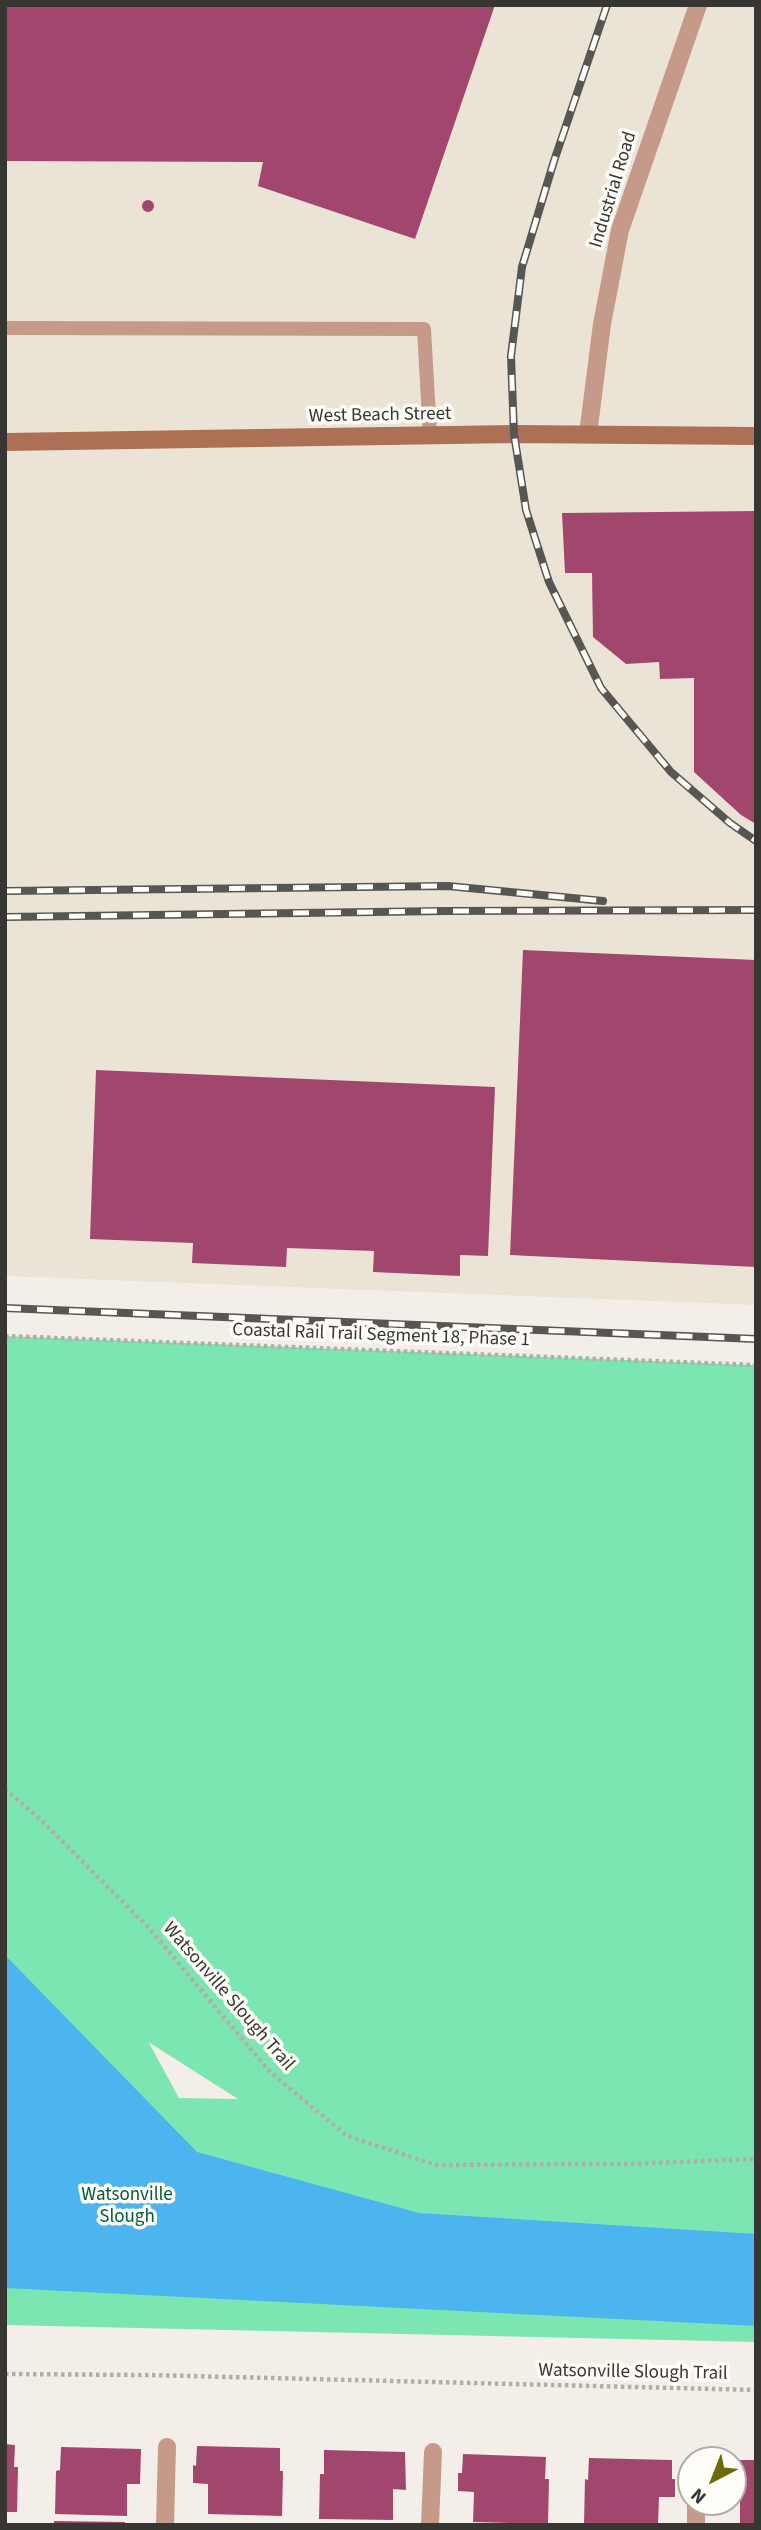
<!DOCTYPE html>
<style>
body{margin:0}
#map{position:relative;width:761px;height:2530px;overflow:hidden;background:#f3efe8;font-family:"Source Sans 3",sans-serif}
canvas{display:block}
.frame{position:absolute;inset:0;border:7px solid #373633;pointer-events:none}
.north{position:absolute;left:677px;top:2446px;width:70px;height:70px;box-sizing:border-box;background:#fffdf8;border:2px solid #afada9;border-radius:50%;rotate:222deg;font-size:19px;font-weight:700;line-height:28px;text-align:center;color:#373633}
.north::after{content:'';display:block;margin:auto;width:24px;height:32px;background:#6c6b0a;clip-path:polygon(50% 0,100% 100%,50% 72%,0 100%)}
</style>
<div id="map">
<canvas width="761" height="2530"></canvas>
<div class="frame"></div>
<div class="north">N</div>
</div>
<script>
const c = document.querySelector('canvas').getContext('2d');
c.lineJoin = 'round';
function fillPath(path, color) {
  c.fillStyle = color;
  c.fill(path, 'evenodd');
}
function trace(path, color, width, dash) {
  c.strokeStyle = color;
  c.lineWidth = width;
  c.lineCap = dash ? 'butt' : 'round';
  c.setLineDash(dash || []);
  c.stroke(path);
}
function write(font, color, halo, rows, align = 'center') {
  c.font = font + ' "Source Sans 3",sans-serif';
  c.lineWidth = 7;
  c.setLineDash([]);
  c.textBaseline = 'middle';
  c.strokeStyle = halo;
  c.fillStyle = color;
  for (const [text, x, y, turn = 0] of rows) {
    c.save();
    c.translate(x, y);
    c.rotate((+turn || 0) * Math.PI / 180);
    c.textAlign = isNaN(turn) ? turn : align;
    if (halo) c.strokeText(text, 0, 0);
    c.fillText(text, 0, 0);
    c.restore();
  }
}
fillPath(new Path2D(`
 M5,5H756V1305L5,1276Z`), '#ebe4d6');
fillPath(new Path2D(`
 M5,1336L756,1365V2342L5,2325ZM149,2043H150L238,2099L179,2098Z`), '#7ce6b2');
fillPath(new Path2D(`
 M5,1955L197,2152L419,2213L756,2234V2326L5,2288Z`), '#4cb4ee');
fillPath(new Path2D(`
 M5,5H495L415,239L258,186L263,162L5,161Z
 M142 206a6 6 0 1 1 12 0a6 6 0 1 1-12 0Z
 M756,511V824L741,815L694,772V678L660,679L659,662L626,664L593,637L592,573H565L562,513Z
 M523,950L756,960V1267L510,1255Z
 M96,1070L495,1087L488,1256L460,1255V1276L373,1272L374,1251L287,1248L286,1267L192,1263L193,1243L90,1239Z
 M5,2444L15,2445L14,2467H18L17,2512H5Z
 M197,2446L280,2448V2471H283L282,2516L208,2514V2484L193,2483V2465L196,2466Z
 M61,2447L141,2449L140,2484H127V2516L55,2514L56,2471L60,2470Z
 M324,2450L405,2452L406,2490L393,2489V2520L319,2519L320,2474H324Z
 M463,2454L546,2457L545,2479H549L548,2524L473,2522L474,2492L458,2491V2473H462Z
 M589,2458L672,2460V2479H675V2497H659L658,2525L584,2524L585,2479L588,2480Z
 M733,2460H756V2525H740V2497H733Z
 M54,2521L125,2522V2525H54Z`), '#a1476e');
trace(new Path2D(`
 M5,1336L756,1365
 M5,1789L42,1821L149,1928L270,2072L347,2136L436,2165L626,2164L756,2159
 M5,2374L149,2375L756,2390`), '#b1aea8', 4.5, [3.5, 3.5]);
trace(new Path2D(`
 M5,328L424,329L430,436`), '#c59a88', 14);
trace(new Path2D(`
 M588,434L602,324L620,230L698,5
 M165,2525L167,2447
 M430,2525L433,2452
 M696,2525V2502`), '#c59a88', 18);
trace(new Path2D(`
 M5,442L514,434L756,436`), '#ac7055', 18);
const rail = new Path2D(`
 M607,5L554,161L522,267L511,356L514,434L526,510L549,582L601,688L671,772L730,823L756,841
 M5,891L448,886L603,901
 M5,917L446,911L756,910
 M5,1308L756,1339`);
trace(rail, '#575652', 8);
trace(rail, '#fffdf8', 5, [16]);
write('19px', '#373633', '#fffdf8', [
 ["Industrial Road",614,190,-73],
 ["West Beach Street",380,416,-1],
 ["Coastal Rail Trail Segment 18, Phase 1",381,1336,2],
 ["Watsonville Slough Trail",228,1997,49],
 ["Watsonville Slough Trail",633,2373,1]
]);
write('19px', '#015e3d', '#fffdf8', [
 ["Watsonville",127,2196],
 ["Slough",127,2218]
]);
</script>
